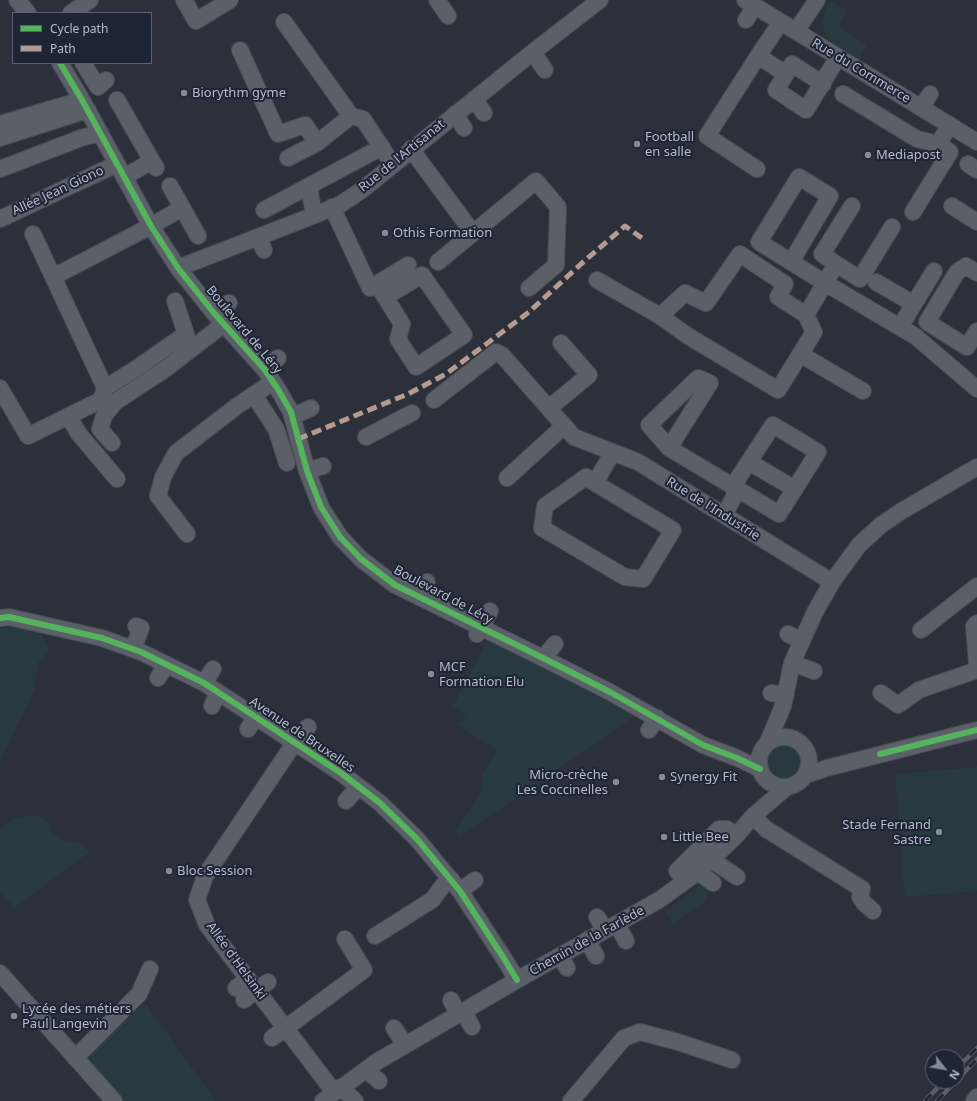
<!DOCTYPE html>
<meta charset="utf-8">
<style>
body{margin:0}
#map{position:relative;width:977px;height:1101px;overflow:hidden;background:#2b303a;font-family:"Noto Sans",sans-serif}
canvas{display:block}
.legend{position:absolute;left:12px;top:12px;width:140px;height:52px;box-sizing:border-box;background:#1e2535;border:1px solid #5b6171;margin:0;padding:5px 7px;list-style:none;font-size:12px;color:#b6bbcb}
.legend li{display:flex;align-items:center;gap:8px;height:20px}
.legend b{width:20px;border:1px solid #5b6171}
.north{position:absolute;left:925px;top:1049px;width:40px;height:40px;box-sizing:border-box;background:#1e2535;border:1px solid #5b6171;border-radius:50%;rotate:121deg;font-size:11px;font-weight:700;line-height:16px;text-align:center;color:#b6bbcb}
.north::after{content:'';display:block;margin:auto;width:14px;height:18px;background:#858a98;clip-path:polygon(50% 0,100% 100%,50% 72%,0 100%)}
</style>
<div id="map">
<canvas width="977" height="1101"></canvas>
<ul class="legend">
<li><b style="height:5px;background:#56b35d"></b>Cycle path</li>
<li><b style="height:5px;background:#b69a8f"></b>Path</li>
</ul>
<div class="north">N</div>
</div>
<script>
const c = document.querySelector('canvas').getContext('2d');
c.lineJoin = 'round';
function fillPath(path, color) {
  c.fillStyle = color;
  c.fill(path, 'evenodd');
}
function trace(path, color, width, dash) {
  c.strokeStyle = color;
  c.lineWidth = width;
  c.lineCap = dash ? 'butt' : 'round';
  c.setLineDash(dash || []);
  c.stroke(path);
}
function write(font, color, halo, rows, align = 'center') {
  c.font = font + ' "Noto Sans",sans-serif';
  c.lineWidth = 4;
  c.setLineDash([]);
  c.textBaseline = 'middle';
  c.strokeStyle = halo;
  c.fillStyle = color;
  for (const [text, x, y, turn = 0] of rows) {
    c.save();
    c.translate(x, y);
    c.rotate((+turn || 0) * Math.PI / 180);
    c.textAlign = isNaN(turn) ? turn : align;
    if (halo) c.strokeText(text, 0, 0);
    c.fillText(text, 0, 0);
    c.restore();
  }
}
fillPath(new Path2D(`
 M830,1L848,10L839,27L867,45L859,59C833,42 811,35 830,1Z
 M11,626L38,631L50,650L37,664L35,689L0,762V629Z
 M488,639L636,716L459,837L455,832L481,793L483,782L482,774L497,750L458,725L466,713L453,706Z
 M759 762a25 25 0 1 1 50 0a25 25 0 1 1-50 0Z
 M977,767V891L905,897L895,774Z
 M27,816H36L50,822L51,831L63,840L77,842L91,851L15,907L0,892V829L12,820Z
 M703,884L711,888L703,904L672,923L665,910Z
 M145,1003L216,1101H117L82,1059Z`), '#283a40');
const minor = new Path2D(`
 M17,0L28,13
 M184,0L196,21L230,0
 M437,0L448,16
 M745,0L977,142
 M71,13L90,0
 M746,20L755,6
 M284,22L351,116
 M781,22L758,56L786,74L792,64L823,84
 M796,31L817,0
 M240,50L278,134L305,125L317,143
 M533,52L545,70
 M60,63L82,100L151,226L178,268L214,313L265,370L279,391L291,412L307,471L321,507L340,537L361,559L395,585L543,658L610,692L703,745L737,758L760,769
 M83,63L98,87L106,80
 M786,74L776,90L806,110L838,57
 M843,94L917,139L938,144L950,125
 M474,99L484,113
 M117,100L156,168
 M921,108L930,94
 M455,114L464,128
 M0,124L82,100
 M0,138L88,110
 M411,149L473,233
 M288,158L317,143L351,116L363,119L393,165
 M968,164L977,170
 M0,169L81,138L100,133
 M757,169L707,136L758,56
 M124,177L152,161
 M170,186L198,236
 M309,187L314,215
 M952,206L977,222
 M332,207L370,288L408,265
 M264,210L382,147
 M913,212L950,152L938,144
 M0,219L117,164
 M258,237L264,250
 M438,262L536,181L558,207L556,265L529,288
 M791,262L830,196L799,177L759,242L825,283L836,264L860,279L892,227
 M836,264L822,254L852,206
 M178,268L320,213L341,204L362,190L533,52L600,0
 M977,273L966,266L957,272L927,322L967,347L977,331
 M53,277L151,226L182,208
 M597,280L660,316L688,336L778,390L814,332L806,315L825,283L915,336L977,389
 M876,282L914,304
 M377,284L402,324L398,339L416,367L464,335L422,275L385,297
 M214,313L229,303
 M660,316L685,293L706,303L740,254L785,284L778,297L806,315
 M900,327L934,271
 M800,354L863,391
 M265,370L278,358
 M0,388L28,436L101,400L105,388L33,234
 M105,388L134,370L186,334L175,301
 M254,395L276,429L287,463
 M434,400L496,352L502,355L574,437L638,462L832,582
 M549,408L589,375L561,343
 M68,416L79,434L117,479
 M292,417L311,408
 M366,437L412,413
 M112,443L100,429L104,416L115,402L164,370L224,324
 M669,448L649,425L698,378L710,383L669,448L779,514L818,452L773,425L733,486L735,495L724,515
 M749,462L795,489
 M307,471L323,466
 M507,478L564,426
 M595,483L586,477L545,506L542,528L625,577L643,579L673,530L595,483L613,452
 M187,534L158,496L163,477L176,453L237,406L273,382
 M419,597L427,582
 M0,618L9,617L102,638L141,652L204,683L341,773L380,803L417,839L460,891L503,957L517,980
 M977,623L974,626L977,664
 M921,630L977,586
 M477,634L481,628L490,611
 M788,634L802,641
 M133,649L141,628L136,626
 M543,658L555,644
 M792,663L814,671
 M158,678L166,665
 M204,683L213,669
 M771,693L786,695
 M881,693L898,705L919,690L977,670
 M212,706L218,693
 M308,727L295,742L205,876L197,900L207,925L334,1092
 M248,729L256,717
 M649,730L657,718
 M759 762a25 25 0 1 1 50 0a25 25 0 1 1-50 0Z
 M768,742L783,706L792,663L815,612L832,582L859,545L881,525L900,512L977,467
 M806,775L827,768L977,730
 M346,801L358,787
 M753,816L766,829L862,889L860,897L864,903L873,911
 M712,860L737,877
 M677,871L719,829H727L736,836
 M698,872L713,883
 M460,891L475,880
 M597,917L605,930
 M617,924L626,941
 M375,936L432,900L445,883L451,879
 M587,940L596,956
 M560,956L567,968
 M0,973L114,1101
 M236,988L248,979
 M244,1000L256,990L268,982
 M451,1000L458,1014
 M463,1011L472,1027
 M394,1028L405,1045
 M272,1038L364,970L345,939
 M75,1058L139,994L150,969
 M366,1070L379,1081
 M341,1087L355,1101
 M323,1101L378,1061L517,980L659,900L698,872L736,836L753,816L787,787
 M571,1101L624,1038L640,1032L678,1042L732,1060
 M974,1101L977,1097`);
trace(minor, '#474b53', 18);
trace(minor, '#5b5f68', 16);
const rail = new Path2D(`
 M957,1068L977,1048
 M957,1080L977,1059
 M925,1101L944,1081
 M937,1101L956,1081`);
trace(rail, '#5a5e66', 4.5);
trace(rail, '#1e2535', 3, [9]);
trace(new Path2D(`
 M298,439L408,394L446,374L529,312L581,264L625,226L646,241`), '#b69a8f', 5, [10, 5]);
trace(new Path2D(`
 M60,63L82,100L151,226L178,268L214,313L265,370L279,391L291,412L307,471L321,507L340,537L361,559L395,585L543,658L610,692L703,745L737,758L760,769
 M0,618L9,617L102,638L141,652L204,683L341,773L380,803L417,839L460,891L503,957L517,980
 M880,754L977,730`), '#56b35d', 6);
for (const [x, y, r, color] of [
 [184,93,4,"#858a98"],
 [637,144,4,"#858a98"],
 [868,155,4,"#858a98"],
 [385,233,4,"#858a98"],
 [431,674,4,"#858a98"],
 [662,777,4,"#858a98"],
 [616,782,4,"#858a98"],
 [939,832,4,"#858a98"],
 [664,837,4,"#858a98"],
 [169,871,4,"#858a98"],
 [14,1016,4,"#858a98"]
]) {
  const dot = new Path2D();
  dot.arc(x, y, r, 0, 2 * Math.PI);
  c.fillStyle = color;
  c.fill(dot);
  trace(dot, '#1e2535', 1.5);
}
write('13px', '#b6bbcb', '#1e2535', [
 ["Rue du Commerce",861,71,31],
 ["Rue de l'Artisanat",402,156,-39],
 ["Allée Jean Giono",58,191,-25],
 ["Boulevard de Léry",244,330,50],
 ["Rue de l'Industrie",713,509,32],
 ["Boulevard de Léry",443,595,28],
 ["Avenue de Bruxelles",302,735,34],
 ["Chemin de la Farlède",587,941,-29],
 ["Allée d'Helsinki",236,961,54]
]);
write('13px', '#b6bbcb', '#1e2535', [
 ["Biorythm gyme",192,93],
 ["Football",645,137],
 ["en salle",645,152],
 ["Mediapost",876,155],
 ["Othis Formation",393,233],
 ["MCF",439,667],
 ["Formation Elu",439,682],
 ["Micro-crèche",608,775,"right"],
 ["Les Coccinelles",608,790,"right"],
 ["Synergy Fit",670,777],
 ["Stade Fernand",931,825,"right"],
 ["Sastre",931,840,"right"],
 ["Little Bee",672,837],
 ["Bloc Session",177,871],
 ["Lycée des métiers",22,1009],
 ["Paul Langevin",22,1024]
], 'left');
</script>
